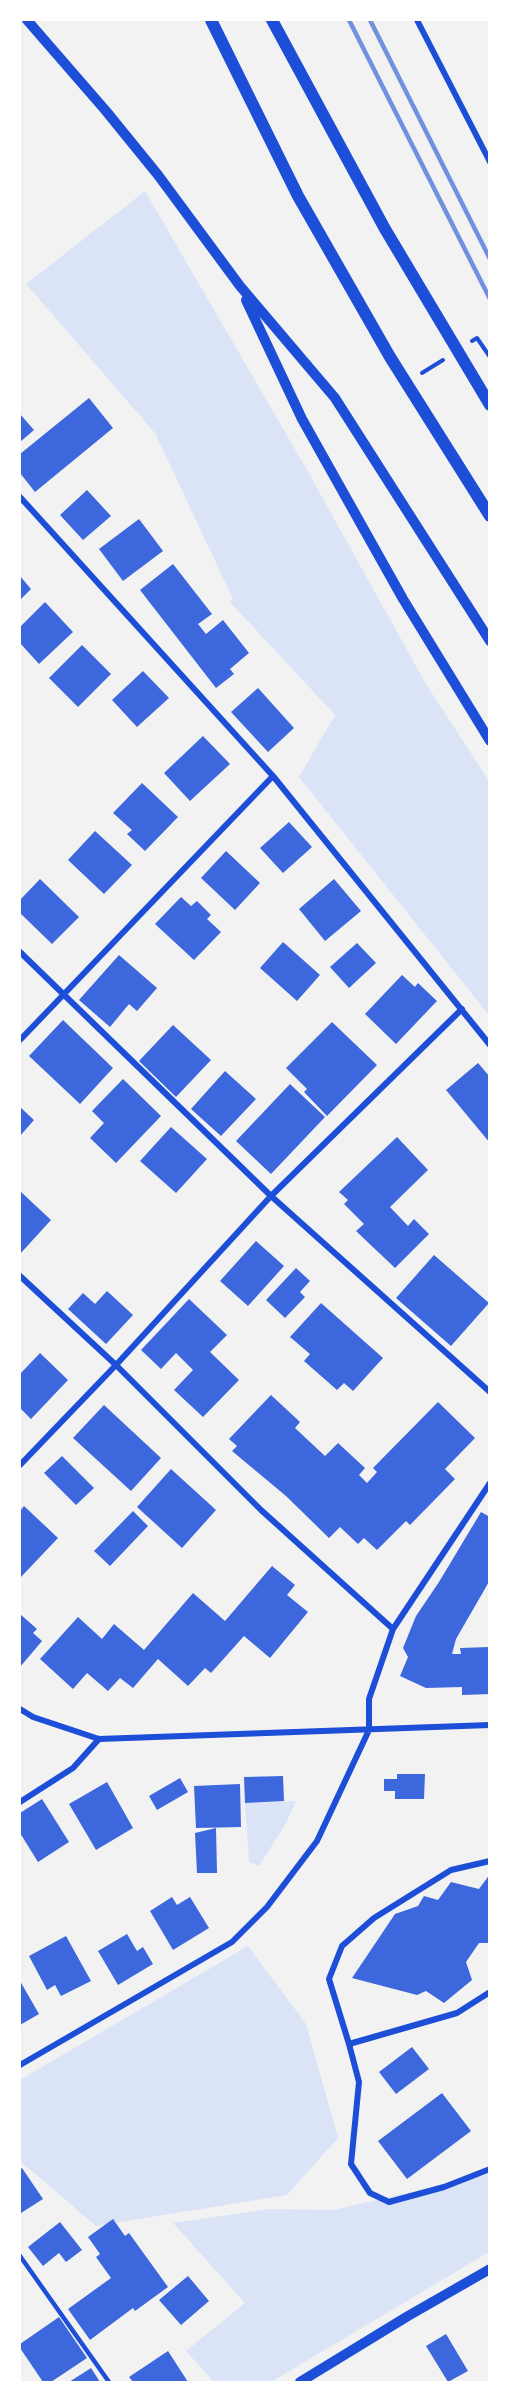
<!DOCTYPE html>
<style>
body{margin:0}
#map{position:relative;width:509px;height:2402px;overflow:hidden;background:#f2f2f2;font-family:"Crimson Pro",serif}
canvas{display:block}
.frame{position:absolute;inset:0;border:21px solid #fff;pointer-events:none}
</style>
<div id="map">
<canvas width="509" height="2402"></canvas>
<div class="frame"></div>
</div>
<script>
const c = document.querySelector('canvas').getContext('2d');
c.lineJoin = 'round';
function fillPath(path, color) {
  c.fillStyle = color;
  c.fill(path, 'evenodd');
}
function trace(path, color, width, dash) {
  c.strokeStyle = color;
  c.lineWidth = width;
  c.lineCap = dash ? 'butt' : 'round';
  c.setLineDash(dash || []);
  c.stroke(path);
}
fillPath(new Path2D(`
 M145,191L307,470L426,684L489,781V1015L299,777L335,715L230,602L233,599L155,433L26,284Z
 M296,1801L285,1825L259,1866L249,1862L245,1803Z
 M248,1946L306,2024L338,2138L287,2195L96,2226L20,2161V2080Z
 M489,2174V2252L271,2382H214L186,2351L245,2303L173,2223L270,2209L333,2210Z`), '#dbe4f7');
fillPath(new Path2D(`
 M89,398L113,428L35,492L20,473V454Z
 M20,414L34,430L20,442Z
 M87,490L111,516L83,540L60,515Z
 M139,519L163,551L123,581L99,549Z
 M173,564L212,614L198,624L206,634L223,620L249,653L230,669L234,674L216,688L140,590Z
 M20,576L31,589L20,600Z
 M45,602L73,632L39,664L20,643V627Z
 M82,645L111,674L78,707L49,678Z
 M143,671L169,698L137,727L112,700Z
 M258,688L294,728L268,752L231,712Z
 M203,736L230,764L190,801L164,773Z
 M142,783L178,817L145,851L127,834L132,830L113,813Z
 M289,822L312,847L283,873L260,848Z
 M95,831L132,865L104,894L68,860Z
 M226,851L260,883L235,910L201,878Z
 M40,879L79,917L52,944L20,913V900Z
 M334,879L361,911L325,941L299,909Z
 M181,897L191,906L197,901L211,915L207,919L221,932L194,960L155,924Z
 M283,942L320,975L297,1001L260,968Z
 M357,943L376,963L349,988L330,967Z
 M119,955L157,988L137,1011L129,1004L110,1027L79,1000Z
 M402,975L415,987L418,983L437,1001L396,1044L365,1014Z
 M63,1020L113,1068L80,1104L29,1056Z
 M332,1022L377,1065L327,1116L304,1092L307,1089L286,1068Z
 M173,1025L211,1060L176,1097L139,1061Z
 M478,1063L490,1077V1143L446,1090Z
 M225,1071L256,1099L221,1136L191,1109Z
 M123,1079L161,1116L116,1163L90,1138L104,1123L92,1111Z
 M290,1084L325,1117L271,1174L236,1141Z
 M20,1107L34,1120L20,1136Z
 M171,1127L207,1159L176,1193L140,1161Z
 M397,1137L428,1170L390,1207L408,1226L414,1219L429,1234L395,1268L356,1231L364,1224L344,1204L348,1200L339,1192Z
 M20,1191L51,1220L20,1254Z
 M256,1241L284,1266L248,1306L220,1281Z
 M434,1255L489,1303L451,1346L396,1298Z
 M296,1268L310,1281L300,1292L305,1297L285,1318L266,1300Z
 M107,1291L133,1315L106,1344L68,1309L83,1293L95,1304Z
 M189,1299L227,1335L210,1352L239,1380L203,1417L174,1390L193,1370L176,1353L161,1369L141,1350Z
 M321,1303L383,1358L353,1391L344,1383L337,1390L304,1361L310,1354L290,1337Z
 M40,1353L68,1380L31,1419L20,1408V1374Z
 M271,1395L300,1422L295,1428L325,1456L338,1443L365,1468L359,1475L367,1483L377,1472L373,1468L438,1402L475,1438L445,1469L455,1479L410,1525L406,1521L377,1550L364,1538L358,1544L340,1527L329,1538L286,1496L232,1451L237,1446L229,1439Z
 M104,1405L161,1458L131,1491L73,1438Z
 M62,1456L94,1488L76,1505L44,1473Z
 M171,1469L216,1510L182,1548L137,1507Z
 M24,1506L58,1538L20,1578V1511Z
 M133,1511L148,1526L110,1566L94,1551Z
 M481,1512L490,1517V1580L456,1639L452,1654H461L460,1648L490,1647V1694L462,1695V1687L426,1688L400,1676L408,1657L403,1648L416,1616L439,1582Z
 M272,1566L295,1585L287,1595L308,1612L270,1658L244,1636L211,1673L205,1668L188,1686L158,1659L133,1688L120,1678L108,1691L87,1673L73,1689L40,1659L78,1617L102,1639L114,1624L144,1650L193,1593L225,1621Z
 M20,1614L37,1629L33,1633L42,1641L20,1667Z
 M397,1774H425L424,1799H395V1791H384V1779H397Z
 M283,1776L284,1801L245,1803L244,1777Z
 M180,1778L188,1792L157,1810L149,1796Z
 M107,1782L133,1828L96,1850L69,1804Z
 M240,1784L241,1827L196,1828L194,1786Z
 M42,1799L69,1842L38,1862L20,1833V1813Z
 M216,1828L217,1873H197L195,1833Z
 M490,1874V1943H479L466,1962L472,1980L444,2003L426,1991L417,1995L352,1978L395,1914L418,1906L424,1896L438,1900L451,1882L479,1889Z
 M172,1897L177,1905L190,1897L209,1928L173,1950L150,1911Z
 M127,1934L137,1951L143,1947L153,1964L118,1985L98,1951Z
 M66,1936L91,1981L61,1996L55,1985L47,1990L29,1956Z
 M20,1981L39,2014L20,2025Z
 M412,2047L429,2069L396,2094L379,2072Z
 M442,2093L471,2131L407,2179L378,2141Z
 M22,2168L43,2199L21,2213L20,2170Z
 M113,2219L125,2236L129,2233L168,2287L135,2311L133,2308L90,2340L68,2309L111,2278L96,2257L100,2254L88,2237Z
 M60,2222L82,2250L66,2262L59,2253L43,2266L28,2247Z
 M188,2276L209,2301L181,2325L159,2300Z
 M59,2317L87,2358L51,2382H43L20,2348V2344Z
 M446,2334L468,2371L448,2382L426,2346Z
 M168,2351L188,2382H133L129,2377Z
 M91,2368L100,2382H69Z`), '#3d67dc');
trace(new Path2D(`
 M472,341L477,338L490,357
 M422,373L443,360`), '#1d4ed8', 4);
trace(new Path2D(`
 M20,2256L109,2382`), '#1d4ed8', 4.5);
trace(new Path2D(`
 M417,20L490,162
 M20,497L273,776L490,1045
 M20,952L271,1196L490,1392
 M20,1040L273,776
 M20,1276L116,1365L261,1510L393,1629
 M20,1465L116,1365L271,1196L462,1009
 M20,1709L33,1717L99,1739L490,1725
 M20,1802L73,1768L99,1739
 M490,1992L457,2013L349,2044L359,2082L351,2164L370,2193L389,2202L444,2187L490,2169
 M349,2044L329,1979L342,1946L374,1918L451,1870L490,1861
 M20,2065L232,1942L267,1907L317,1841L369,1730V1699L393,1629L490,1483`), '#1d4ed8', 6);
trace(new Path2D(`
 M27,20L106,111L158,175L240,286L335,398L490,641
 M246,300L302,419L403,599L490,741
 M300,2382L408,2316L490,2269`), '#1d4ed8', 10);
trace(new Path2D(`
 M211,20L298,196L390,357L490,516
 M272,20L385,229L490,405`), '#1d4ed8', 12);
trace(new Path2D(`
 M349,20L490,299
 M370,20L490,259`), '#7290e2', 4.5);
</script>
